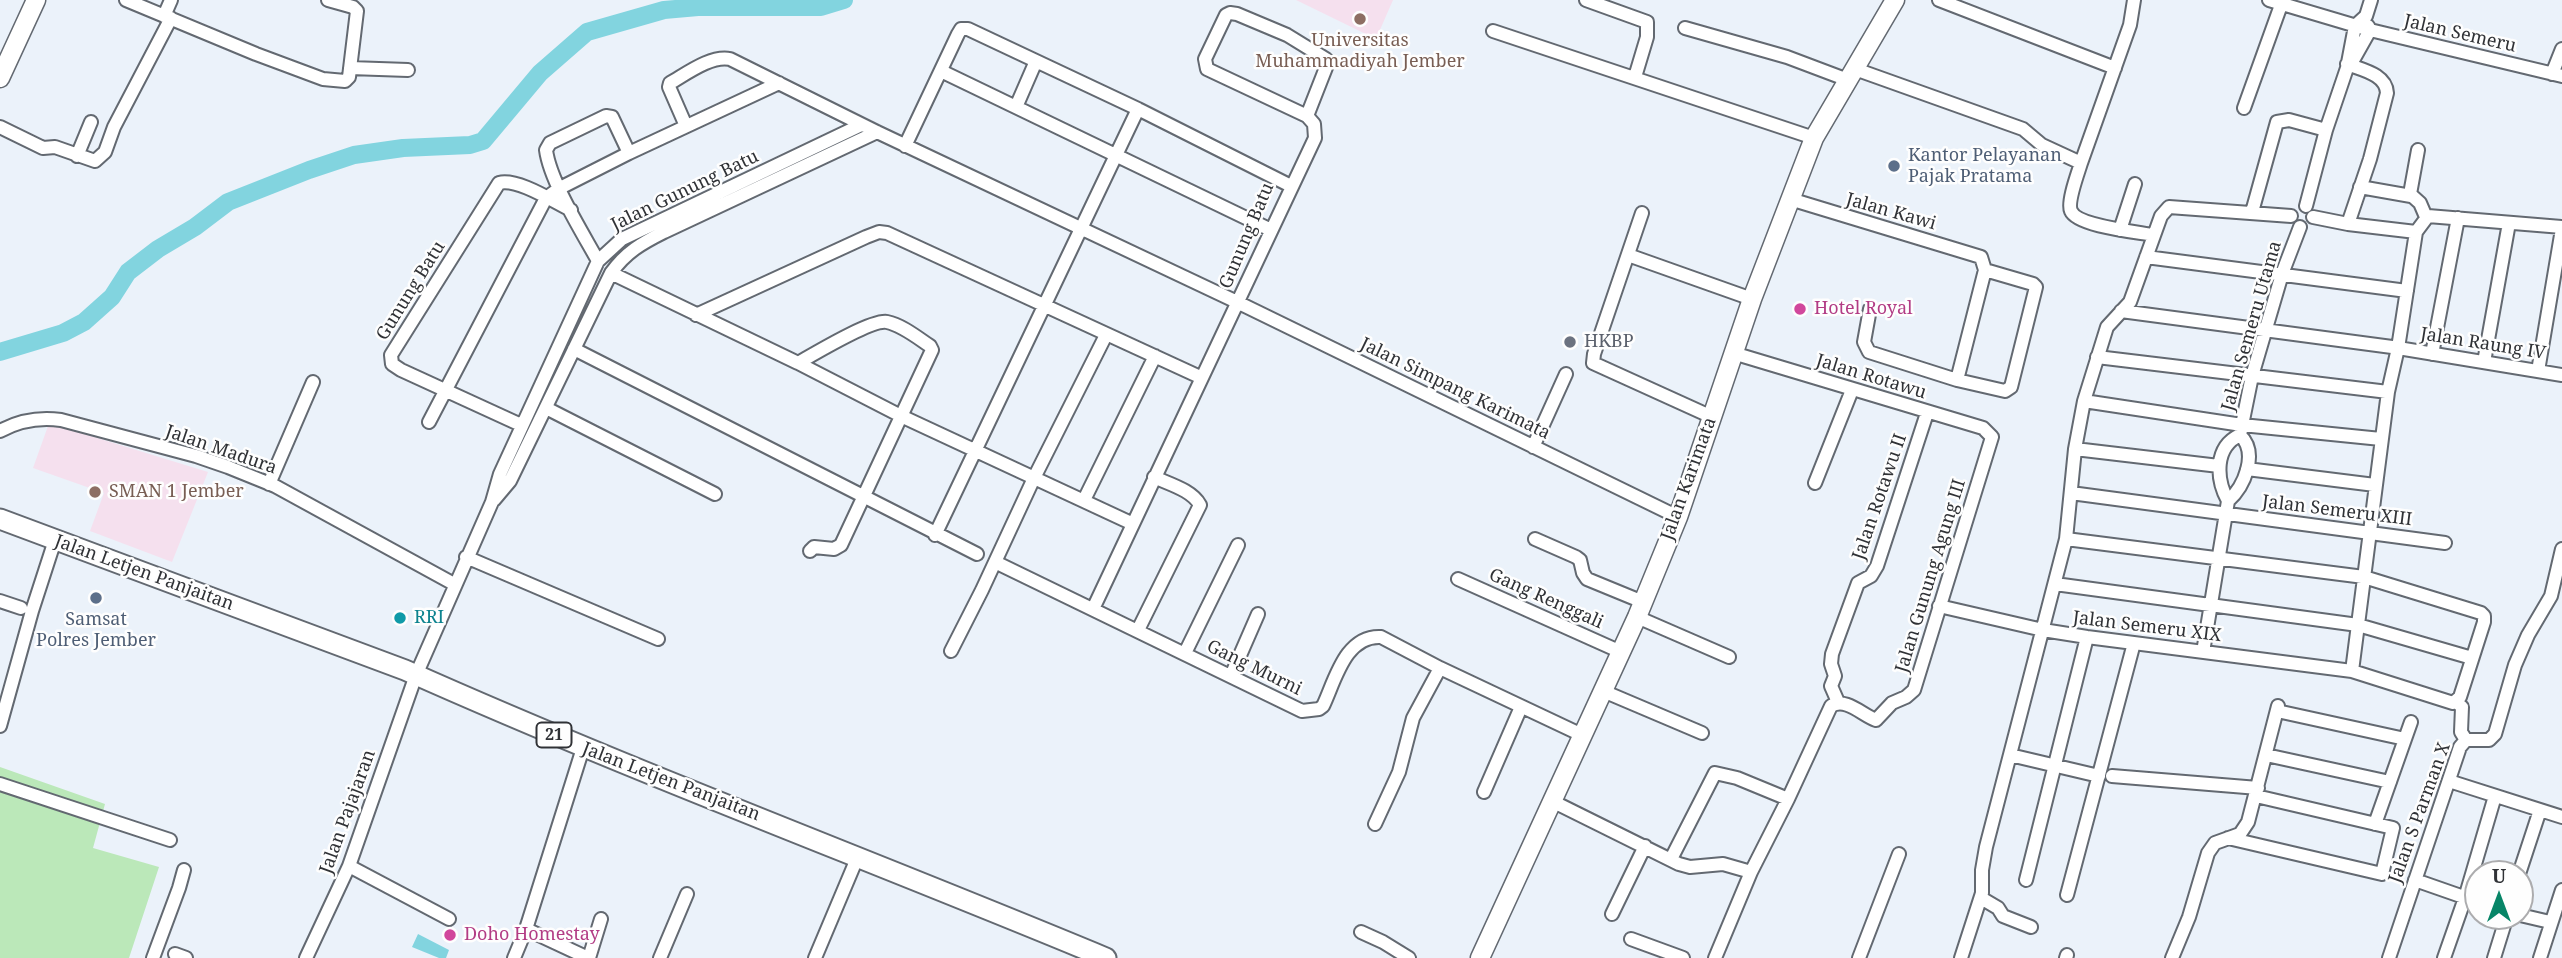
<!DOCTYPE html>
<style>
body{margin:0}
#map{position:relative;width:2562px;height:958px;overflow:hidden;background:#ebf2fa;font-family:"Noto Serif",serif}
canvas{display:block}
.north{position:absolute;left:2464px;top:860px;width:70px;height:70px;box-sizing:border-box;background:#fefefe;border:2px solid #acacae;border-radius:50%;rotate:0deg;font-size:19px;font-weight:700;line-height:28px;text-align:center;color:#303236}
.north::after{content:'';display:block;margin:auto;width:24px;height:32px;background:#078567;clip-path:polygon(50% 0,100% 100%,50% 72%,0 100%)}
</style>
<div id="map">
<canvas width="2562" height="958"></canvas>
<div class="north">U</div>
</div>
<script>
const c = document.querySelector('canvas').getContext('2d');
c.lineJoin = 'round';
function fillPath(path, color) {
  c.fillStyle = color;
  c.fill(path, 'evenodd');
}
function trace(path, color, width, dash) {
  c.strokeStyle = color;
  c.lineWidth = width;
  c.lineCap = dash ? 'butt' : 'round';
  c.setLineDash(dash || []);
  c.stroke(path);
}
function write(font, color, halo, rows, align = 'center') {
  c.font = font + ' "Noto Serif",serif';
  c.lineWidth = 5;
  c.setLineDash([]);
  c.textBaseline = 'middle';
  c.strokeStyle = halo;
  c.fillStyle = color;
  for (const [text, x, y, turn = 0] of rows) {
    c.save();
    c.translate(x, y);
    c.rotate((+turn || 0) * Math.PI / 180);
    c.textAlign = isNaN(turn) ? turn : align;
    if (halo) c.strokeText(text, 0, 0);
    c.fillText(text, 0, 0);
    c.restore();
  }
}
fillPath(new Path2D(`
 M1296,0H1393L1376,39Z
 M48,426L68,429L208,472L172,562L90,531L104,493L33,468Z`), '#f5e0ee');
fillPath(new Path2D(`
 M0,767L105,804L93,848L159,867L129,958H0Z`), '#bbe8b9');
fillPath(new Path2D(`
 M418,934L449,950L446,958H439L412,947Z`), '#82d4df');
trace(new Path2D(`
 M0,352L63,333L84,322L112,297L128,272L158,249L195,227L228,202L309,170L354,155L403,148L470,145L483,141L540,73L587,32L664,10L698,7H821L844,0`), '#82d4df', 18);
const minor = new Path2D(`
 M126,0L256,54L323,79L345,81L349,77L357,11L353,7L328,0
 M1586,0L1647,22V37L1635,77
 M1939,0L2115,68
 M2269,0L2370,30L2562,76
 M164,16L171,0
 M1685,28L1787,57L1848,80
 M1493,31L1814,138
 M2352,62L2370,30L2368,26
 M2347,64C2362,70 2386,74 2387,93L2370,159L2348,224
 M350,68L408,70
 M1855,69L2023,129L2042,145L2081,163C2078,173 2067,202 2071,211C2077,226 2137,232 2153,235
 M941,71L1271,230
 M2552,74L2562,49
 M1016,107L1036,61
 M2244,108L2281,5
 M686,126L669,87L670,83C686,74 711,55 730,59L877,132L1237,302L1678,517
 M0,127L43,148L55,147L95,161L105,152L114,127L171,18
 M905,146L958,34L961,29H968L1138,109L1291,186
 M2418,150L2410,194L2420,203L2426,217
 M77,156L91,122
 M2081,163L2130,25L2134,0
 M2360,187L2411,196
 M1790,199L1981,257L1985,270L1957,380
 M2306,206L2326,130L2347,68L2355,26L2366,16L2371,0
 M2252,212L2277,122L2289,120L2326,130
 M1642,213L1594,354L1593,363L1712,417
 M2313,217L2348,224L2416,232
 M2120,230L2135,184
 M1628,255L1752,299
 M2146,257L2407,291
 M598,261C582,232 550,181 546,150L550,143L606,116L612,117L629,153
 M611,273L798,363L901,416L1131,523
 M1870,309L1864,342L1869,352L1957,380L2005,391L2011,387L2036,287L2033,284L1985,270
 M2121,311L2392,347L2562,375
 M696,315L866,237L879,232L887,233L1200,377
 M574,349L977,554
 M2432,354L2458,218
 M2097,357L2388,392
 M2484,362L2509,223
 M798,363C814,354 872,319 887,322C902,325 918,338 930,346L932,350L841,545L834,549L814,547L810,551
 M2538,371L2562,229
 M2084,401L2242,425L2381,439
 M546,408L715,494
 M429,422L546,198L560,188L629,153L779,83
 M521,425L401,370L392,364L391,355L499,183C518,178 554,202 571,210
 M0,431C20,420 39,417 61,420L196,456L228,467L275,486L454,584
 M2240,435L2252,376L2282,274L2300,227
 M2240,435C2259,453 2244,487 2228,501C2216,479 2214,447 2240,435Z
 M1533,447L1566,374
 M2075,449L2219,466
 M2247,469L2375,485
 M1815,483L1852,390
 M269,484L313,382
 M2071,493L2445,543
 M494,500L510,481L611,273C626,252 642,243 664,232L877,132
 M1084,500L1155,356
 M935,535L1138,109
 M1535,539L1576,557L1580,560L1583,573L1587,579L1643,602
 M466,557L658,639
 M995,562L1302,711L1319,709L1323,706C1335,681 1345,635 1381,637L1440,668L1582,735
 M1458,579L1621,652
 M2055,584L2358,625L2472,658
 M0,601L21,608
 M1939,606L2043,630L2087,637L2352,671L2453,703L2460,697L2484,622V616L2481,613L2364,577L2066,539
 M1093,609L1315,138L1314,124L1307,116L1207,69L1205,59L1226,15L1230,13L1237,14L1287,35L1326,59L1327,65L1307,116
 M1637,617L1729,657
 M1138,630L1200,505C1192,490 1169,484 1154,477
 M951,651L982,590L1034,478L1106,335
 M2203,652L2228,501
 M1185,653L1238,545
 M2352,671L2388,392L2398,348L2416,232L2428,216L2562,227
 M1231,676L1258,614
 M1603,691L1702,733
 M1838,702L1831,686L1835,676L1831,664L1832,654L1858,583L1871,576L1877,566L1927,413
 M2456,702L2462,707L2461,732L2466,740
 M2277,711L2405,739
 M0,726L32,611L55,540
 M2010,755L2099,776
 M2266,755L2390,782
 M2112,776L2258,788
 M2449,781L2562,817
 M0,784L170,840
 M1484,792L1521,707
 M1552,801L1679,864L1690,867L1723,864L1751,872
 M1375,824L1399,772L1413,718L1440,668
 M2375,824L2411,722
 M2228,838L2382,874L2393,828L2256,796
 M1671,859L1715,773L1737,778L1788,799
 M349,866L449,919
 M2519,874L2540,810
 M2026,880L2087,637
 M2415,880L2478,902
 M2067,895L2134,643
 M1981,898L1998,908L2003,916L2031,927
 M1612,914L1645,846
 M2520,915L2550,922
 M526,929L588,958
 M1361,932L1383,942L1409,958
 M1631,939L1683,958
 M175,954L186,958
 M153,958L179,888L184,870
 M306,958L349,866L416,675L492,502L500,474L598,261L622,239L861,125
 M514,958L526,929L583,748
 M589,958L601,919
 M660,958L687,894
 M815,958L858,856
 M1715,958L1751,872L1788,799L1831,706C1846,697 1862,715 1876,720L1892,703L1906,697L1914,690L1992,437L1983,428L1733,353
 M1859,958L1899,854
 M1961,958L1982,893V870L1986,847L2066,539L2075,449L2084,401L2107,327L2130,302L2161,216L2169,207L2291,216
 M2066,958L2067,955
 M2172,958L2189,917L2208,853L2215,843L2240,834L2248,822L2278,706
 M2389,958L2460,747L2466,740H2489L2495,734L2515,665L2528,635L2551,596L2562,549
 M2444,958L2465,898L2495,796
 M2494,958L2507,916
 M2540,958L2562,890`);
const secondary = new Path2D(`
 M0,78L36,0
 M1480,958L1637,617L1678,517L1752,299L1814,138L1895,0`);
const trunk = new Path2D(`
 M0,519L405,670C636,773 873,861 1106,958`);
trace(minor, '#636971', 16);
trace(secondary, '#636971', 21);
trace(trunk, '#636971', 23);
trace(minor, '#fff', 12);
trace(secondary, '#fff', 18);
trace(trunk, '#fff', 19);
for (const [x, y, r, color] of [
 [1360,19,7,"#8d6e63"],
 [1894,166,7,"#5c6f8a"],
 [1800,309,7,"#d1479c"],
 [1570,342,7,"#6b7280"],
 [95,492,7,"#8d6e63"],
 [96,598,7,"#5c6f8a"],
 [400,618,7,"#0f9aa8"],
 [450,935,7,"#d1479c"]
]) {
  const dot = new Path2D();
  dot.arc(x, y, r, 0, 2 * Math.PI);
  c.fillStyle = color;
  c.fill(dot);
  trace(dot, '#fefefe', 2.5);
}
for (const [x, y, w] of [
 [554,735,35]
]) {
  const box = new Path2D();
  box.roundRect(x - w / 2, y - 12.5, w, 25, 5);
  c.fillStyle = '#fefefe';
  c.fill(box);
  trace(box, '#303236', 2);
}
write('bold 16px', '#303236', null, [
 ["21",554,735]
]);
write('18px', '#303236', '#fefefe', [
 ["Jalan Semeru",2460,34,13],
 ["Jalan Gunung Batu",685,191,-26],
 ["Jalan Kawi",1891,212,16],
 ["Gunung Batu",1247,236,-67],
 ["Gunung Batu",411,291,-58],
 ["Jalan Semeru Utama",2252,326,-74],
 ["Jalan Raung IV",2483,344,9],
 ["Jalan Rotawu",1871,377,17],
 ["Jalan Simpang Karimata",1455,389,26],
 ["Jalan Madura",221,450,19],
 ["Jalan Karimata",1689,479,-70],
 ["Jalan Rotawu II",1880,497,-71],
 ["Jalan Semeru XIII",2337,511,7],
 ["Jalan Letjen Panjaitan",144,573,20],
 ["Jalan Gunung Agung III",1931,576,-73],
 ["Gang Renggali",1546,599,24],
 ["Jalan Semeru XIX",2147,627,7],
 ["Gang Murni",1254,668,26],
 ["Jalan Letjen Panjaitan",671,782,21],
 ["Jalan Pajajaran",348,812,-70],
 ["Jalan S Parman X",2420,813,-70]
]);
write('18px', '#785e54', '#fefefe', [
 ["Universitas",1360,41],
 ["Muhammadiyah Jember",1360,62],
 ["SMAN 1 Jember",109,492,"left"]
]);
write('18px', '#4e5e75', '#fefefe', [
 ["Kantor Pelayanan",1908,156],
 ["Pajak Pratama",1908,177],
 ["Samsat",96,620,"center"],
 ["Polres Jember",96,641,"center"]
], 'left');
write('18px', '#b23c85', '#fefefe', [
 ["Hotel Royal",1814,309],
 ["Doho Homestay",464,935]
], 'left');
write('18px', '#5b616d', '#fefefe', [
 ["HKBP",1584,342]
], 'left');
write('18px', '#0d838f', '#fefefe', [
 ["RRI",414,618]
], 'left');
</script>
